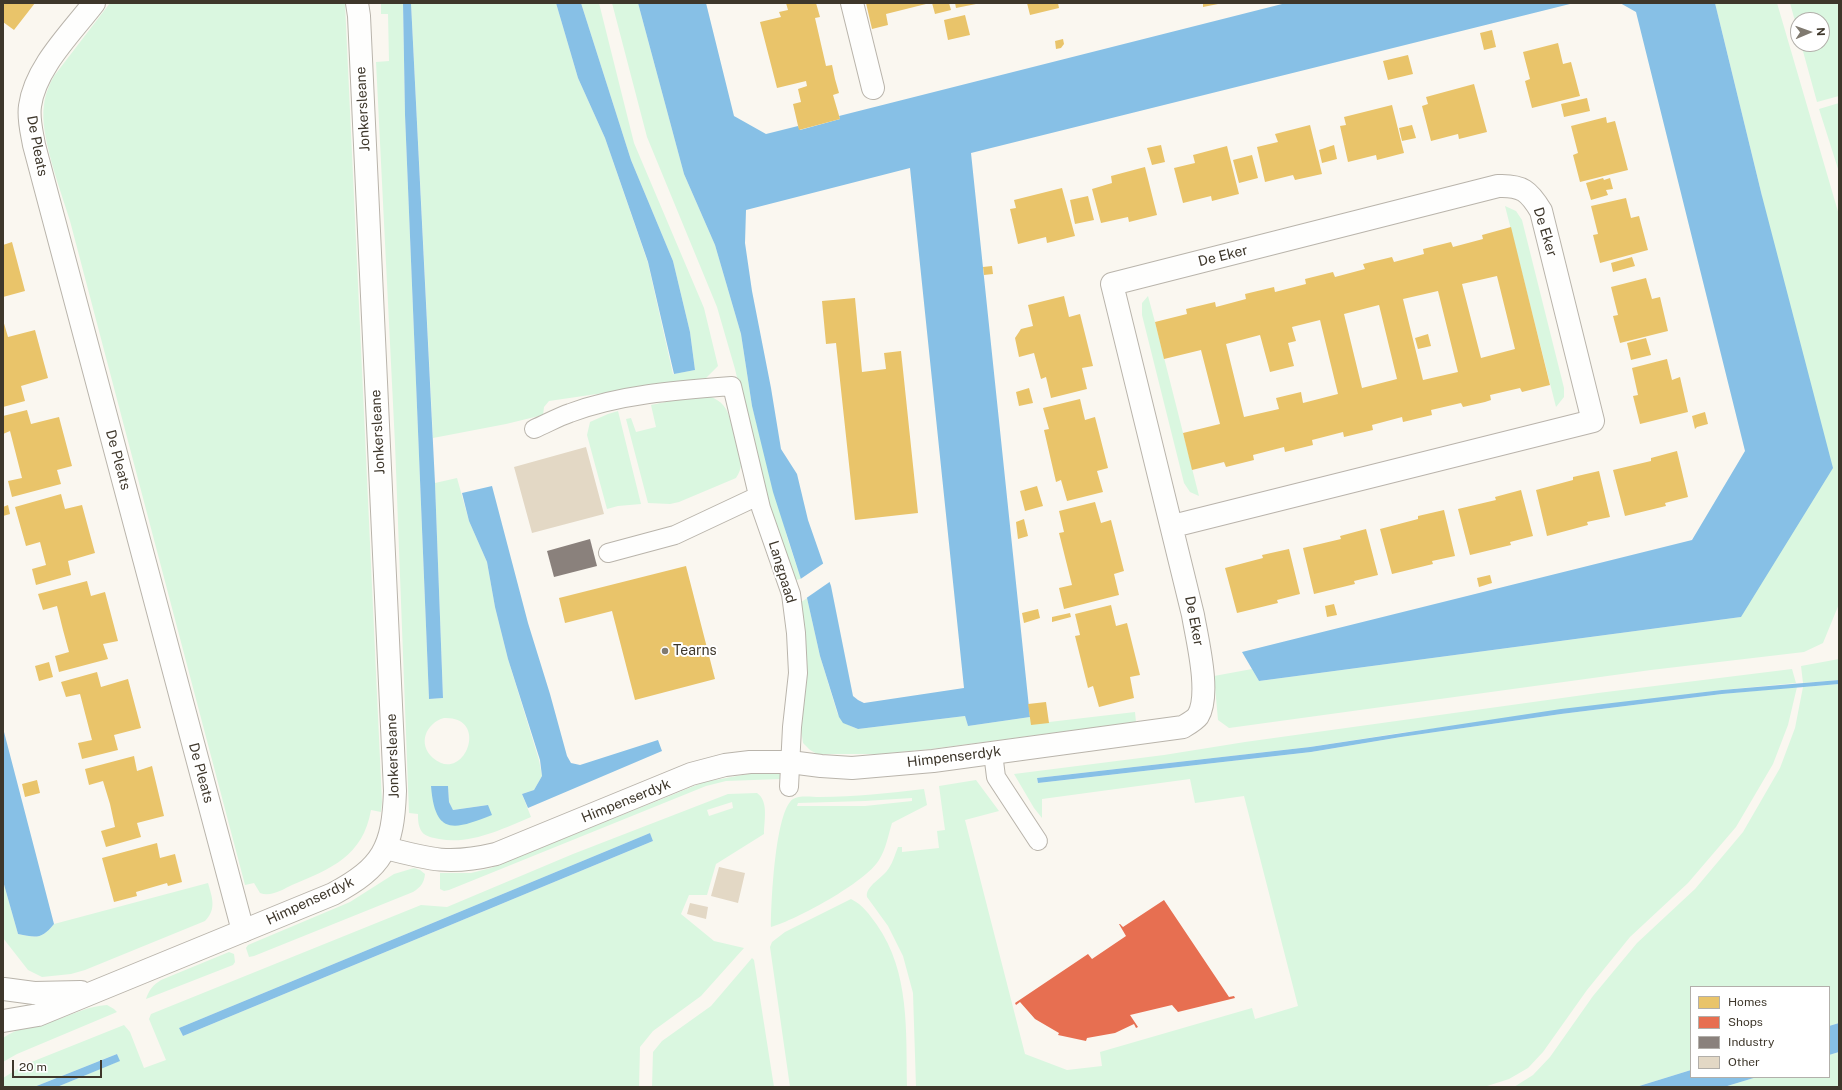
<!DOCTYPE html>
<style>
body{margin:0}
#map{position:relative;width:1842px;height:1090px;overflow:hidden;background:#faf7f0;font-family:"Public Sans",sans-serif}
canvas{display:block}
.frame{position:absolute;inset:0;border:4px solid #3e372b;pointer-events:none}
.legend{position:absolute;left:1690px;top:986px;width:140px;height:92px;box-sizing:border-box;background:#fff;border:1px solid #b2afaa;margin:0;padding:5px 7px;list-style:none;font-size:12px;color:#3e372b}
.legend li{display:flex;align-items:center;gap:8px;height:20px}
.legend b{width:20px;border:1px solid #b2afaa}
.north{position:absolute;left:1790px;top:12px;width:40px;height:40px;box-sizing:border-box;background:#fff;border:1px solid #b2afaa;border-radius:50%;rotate:88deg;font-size:11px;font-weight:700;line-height:16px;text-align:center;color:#3e372b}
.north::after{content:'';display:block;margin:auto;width:14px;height:18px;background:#807a70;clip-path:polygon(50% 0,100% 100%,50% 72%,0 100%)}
.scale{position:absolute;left:12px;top:1060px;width:90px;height:18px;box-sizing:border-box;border:2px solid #3e372b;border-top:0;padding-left:5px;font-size:12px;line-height:14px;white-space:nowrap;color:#3e372b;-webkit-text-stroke:3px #fff;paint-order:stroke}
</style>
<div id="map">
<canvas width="1842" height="1090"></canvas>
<div class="frame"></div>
<ul class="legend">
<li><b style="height:11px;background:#e9c46a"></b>Homes</li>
<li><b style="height:11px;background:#e76f51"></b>Shops</li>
<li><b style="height:11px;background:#8a817c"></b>Industry</li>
<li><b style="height:11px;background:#e3d8c5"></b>Other</li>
</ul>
<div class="north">N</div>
<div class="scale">20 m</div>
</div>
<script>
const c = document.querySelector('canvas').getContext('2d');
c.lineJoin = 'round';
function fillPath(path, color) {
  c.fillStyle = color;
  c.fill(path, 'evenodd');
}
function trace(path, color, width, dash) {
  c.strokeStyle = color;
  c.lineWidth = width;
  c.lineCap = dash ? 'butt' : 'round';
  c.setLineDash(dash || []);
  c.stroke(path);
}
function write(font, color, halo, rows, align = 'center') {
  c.font = font + ' "Public Sans",sans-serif';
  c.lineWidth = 4;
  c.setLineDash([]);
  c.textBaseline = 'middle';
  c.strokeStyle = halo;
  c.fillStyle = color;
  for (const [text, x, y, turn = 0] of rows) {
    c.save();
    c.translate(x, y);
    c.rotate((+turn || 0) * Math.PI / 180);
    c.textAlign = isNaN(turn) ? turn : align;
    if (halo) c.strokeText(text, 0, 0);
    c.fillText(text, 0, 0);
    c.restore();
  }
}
fillPath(new Path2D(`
 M110,3H345L382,802L381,812L371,810C363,856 331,869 292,885C282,890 271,897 260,893L254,883L245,885L70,221C61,191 39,134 44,105C45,95 49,85 54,76Z
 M381,3H403L405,115L429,699L443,698L435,483L457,478L469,521L487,562L495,607L508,659L539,760L542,776L534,790L522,794L531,817C502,829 471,845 439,839C433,838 425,836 422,832C418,826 418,820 418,814L409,813L395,444L376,62L389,61L388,14H381ZM444,718C491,716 464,785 433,758C417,744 426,723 444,718ZM448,786L449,802L453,810L488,805L442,822Z
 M411,3H556L578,78L605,138L648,263L673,374L695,370L690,332L673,261L631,160L581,3H599L634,143L704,308L718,366L706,378L549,401L544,407L543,415L506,424L433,438Z
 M612,3H638L684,174L715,245L741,334L752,406L788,540L801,579L796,580L767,504L735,369L717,307L647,137Z
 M1715,3H1777L1839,215V604L1823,643L1804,652L1651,670L1229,728L1218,720L1214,676L1252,669L1259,681L1741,617L1762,196Z
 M1790,3H1839V96L1817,102L1801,44H1822V20H1798V32Z
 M1839,103V172L1819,109Z
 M1505,206L1516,211L1522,220L1564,388V397L1556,407Z
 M1148,296L1155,322L1199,496L1190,492L1184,483L1142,315V303Z
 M699,395C709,395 720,399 726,409C731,418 740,453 741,463C741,469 739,473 736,478L679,502L670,504L648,503L626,419L631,418L636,432L656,427L651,405Z
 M618,411L641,504L618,506L607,509L587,435L590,422L608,414Z
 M807,598L820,656L837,712C840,721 849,726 858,729L965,716L968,726L1030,717L1032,724L1135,712L1136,722L931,749L880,754H817L810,750L803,743L800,722V603Z
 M1839,659V680L1803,683L1801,666Z
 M1792,669L1796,683L1722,690L1400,733L1310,747L1037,778L1038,783L1311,752L1401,737L1561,714L1722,694L1797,687L1788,725L1773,764L1736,827L1688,883L1630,937L1587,990L1543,1052L1528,1068L1509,1079L1484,1087H916L913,993L903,956L888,926L867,897C865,886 883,878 889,868C893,862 895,854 898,847H902V852L939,848L937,831L945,830L939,786L976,780L999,811L965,820L1025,1054L1067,1070L1102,1066L1100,1052L1252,1008L1255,1019L1298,1006L1244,796L1195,803L1190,779L1042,799V818L1034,808L1014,774L1164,755L1245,742L1598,693Z
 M1839,684V1023L1829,1026V987H1691V1070L1636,1087H1514L1533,1075L1550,1057L1593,996L1637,943L1695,889L1743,832L1780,768L1795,728L1803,687Z
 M759,772L782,773L781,779L726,781L706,786L449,890L444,891L440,889V873H471L491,868L704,782Z
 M924,789L927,805L892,823C888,836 886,849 879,860C866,882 796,920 771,927C771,904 775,811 793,799C800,795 811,797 820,797C855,797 889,793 924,789ZM912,798V801L865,806H797L798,803L865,801Z
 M757,793C769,801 764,821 764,834L716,864L707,895H689L681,914L714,941L744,948L701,996L653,1031L640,1047L639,1087H57L119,1061L117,1054L34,1087H3V1078L24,1065L124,1025L130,1032L144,1068L166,1060L149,1019L151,1014L421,905L447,907L573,854L728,794ZM732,802L733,808L709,816L707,810ZM650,833L653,841L183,1036L179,1028Z
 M414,868L420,870L425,874C424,883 421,887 413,892L254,956L249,957L246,948L248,945L350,902L394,874Z
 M3,881L18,934C37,938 42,939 54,924L208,883C212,897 217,909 205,921L85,970L71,974L42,977L28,970L3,938Z
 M851,899C863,905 869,914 877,925C910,972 906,1032 907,1087H790L770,947L772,942L785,932Z
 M229,952L234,954L235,962L233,965L146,999C149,990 153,985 161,980Z
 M752,958L754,960L774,1087H652L653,1052L662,1041L711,1006Z
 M107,1005L114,1009L117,1012L17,1054L3,1062V1038C18,1027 39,1025 56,1020C73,1014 89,1006 107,1005Z
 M1839,1052V1087H1724L1757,1077H1829V1055Z`), '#daf7e0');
fillPath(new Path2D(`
 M403,3H411L435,483L443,698L429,699L405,115Z
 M556,3H581L631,160L673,261L690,332L695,370L674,374L648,262L605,138L578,78Z
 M638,3H706L734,116L766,134L798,126L800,130L840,119L839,116L1286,3H1574L971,153L1030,717L968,726L965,716L858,729L843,723L839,717L820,656L807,598L773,492L752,406L741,334L715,245L684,174ZM910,168L964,688L864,703L858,700L853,696L831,586L808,520L797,474L781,449L771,388L752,291L745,243L746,210Z
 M1620,3H1715L1762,196L1833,468L1741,617L1259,681L1242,652L1692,540L1745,451L1636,12Z
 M492,486L528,623L550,694L567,756L571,763L580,765L658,740L662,751L528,808L522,794L534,790L542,776L540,760L508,659L495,607L487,562L469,521L462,493Z
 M1839,680V684L1722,694L1561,714L1401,737L1311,752L1038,783L1037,778L1310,747L1561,709L1722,690Z
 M3,728L54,924C42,939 37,938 18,934L3,881Z
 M431,786H448L449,802L453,810L488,805L492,815C454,830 435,836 431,786Z
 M650,833L653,841L183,1036L179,1028Z
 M1839,1023V1052L1829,1055V1026Z
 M117,1054L120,1061L57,1087H34Z
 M1691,1070V1077H1757L1724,1087H1636Z`), '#87c0e6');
fillPath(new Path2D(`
 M824,563L831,581L805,599L799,580Z`), '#faf7f0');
fillPath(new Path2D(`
 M3,3H35L14,30L3,22Z
 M786,3H816L820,17L815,18L826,66L832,65L835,79L839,93L833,95L840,119L799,130L793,104L801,102L798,89L807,86L806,81L777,88L760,22L781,17L779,12L788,10Z
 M866,3H926V4L886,14L888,25L872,29Z
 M932,3H949L951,10L935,14Z
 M955,3H976V4L956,8Z
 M1027,3H1058L1059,8L1030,15Z
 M1203,3H1217L1218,4L1203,7Z
 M965,15L970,35L948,40L944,20Z
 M1492,30L1496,47L1484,50L1480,33Z
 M1063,39L1064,44L1061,48L1056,49L1055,41Z
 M1558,43L1563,64L1571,62L1580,96L1532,108L1525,81L1530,79L1523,52Z
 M1408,55L1413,74L1388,80L1383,61Z
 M1474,84L1487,132L1459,139L1458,134L1431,141L1422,106L1428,104L1426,97Z
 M1587,98L1590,111L1564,117L1561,104Z
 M1392,105L1404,153L1377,160L1376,155L1348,162L1340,126L1346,125L1344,117Z
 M1606,117L1607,123L1615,121L1628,170L1580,182L1573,155L1578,153L1571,126Z
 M1310,125L1322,174L1295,180L1293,175L1265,182L1257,147L1278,142L1275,134Z
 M1412,125L1416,138L1402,141L1399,128Z
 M1161,145L1165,162L1152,165L1147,148Z
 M1334,145L1337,159L1322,163L1319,150Z
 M1227,146L1239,194L1212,201L1211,196L1183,203L1174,168L1195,163L1193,155Z
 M1252,155L1258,178L1239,183L1233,160Z
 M1145,167L1157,215L1129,222L1128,217L1101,223L1092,189L1112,183L1111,176Z
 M1603,178L1604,180L1610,178L1613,189L1606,190L1608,195L1591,200L1586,183Z
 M1062,188L1075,236L1047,243L1046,237L1018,244L1010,209L1016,208L1014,200Z
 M1088,196L1094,220L1075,224L1070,200Z
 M1626,198L1631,218L1639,216L1648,250L1600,263L1593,235L1598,234L1591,206Z
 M1511,227L1550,385L1522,392L1520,388L1490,395L1491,400L1485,402L1463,407L1461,403L1431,410L1432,415L1403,422L1402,417L1372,425L1373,430L1344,437L1343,432L1312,440L1313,445L1285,452L1284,447L1253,455L1254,460L1226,467L1224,462L1192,470L1183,433L1220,424L1201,350L1164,359L1155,322L1187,314L1186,309L1215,302L1216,307L1246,299L1245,294L1274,287L1275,292L1306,284L1305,279L1333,272L1335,277L1365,269L1363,264L1392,257L1394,262L1424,254L1423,249L1451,242L1453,247L1483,239L1482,235ZM1497,276L1515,349L1481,358L1462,284ZM1438,291L1458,372L1423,380L1403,299ZM1379,305L1397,379L1362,388L1344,314ZM1320,320L1338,394L1303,403L1301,392L1276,398L1279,409L1244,417L1226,344L1260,335L1270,372L1294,366L1288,343L1296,341L1292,327Z
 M12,242L25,291L3,297V245Z
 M1632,257L1635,266L1613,272L1611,263Z
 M992,266L993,274L984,275L983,267Z
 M1646,278L1652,299L1660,297L1668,331L1620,343L1613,316L1618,315L1611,287Z
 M1064,296L1069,317L1080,314L1093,366L1082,368L1087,389L1051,398L1046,377L1041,379L1034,353L1019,357L1015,338L1021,329L1033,326L1028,305Z
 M855,298L862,372L886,369L884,353L901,351L918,513L855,520L836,343L826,344L822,301Z
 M3,320L8,337L35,330L48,378L21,386L25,401L3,407Z
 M1428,334L1431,346L1418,349L1415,338Z
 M1646,338L1651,355L1631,360L1627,343Z
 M1667,359L1672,380L1680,377L1688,412L1640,424L1633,396L1638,395L1632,368Z
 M1029,388L1033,403L1019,406L1016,392Z
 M1080,399L1085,420L1095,417L1108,468L1097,471L1103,492L1067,501L1061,480L1056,482L1044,430L1049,429L1043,408Z
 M27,410L31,424L59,417L72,466L57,470L61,484L12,497L8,481L22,478L10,431L3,434V416Z
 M1705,412L1708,424L1697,427L1695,429L1692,416Z
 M1677,451L1688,497L1665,503L1666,506L1625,516L1613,470L1651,461V458Z
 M1599,471L1610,517L1587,522L1588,525L1547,536L1536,490L1573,480V477Z
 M1037,486L1043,506L1025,511L1020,491Z
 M1521,490L1533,536L1510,542L1511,545L1470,555L1458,509L1496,500L1495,497Z
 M61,494L65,509L82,505L95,553L68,561L71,575L36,585L32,569L46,565L40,542L26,546L15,507Z
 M1095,502L1101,523L1111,520L1124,571L1114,574L1119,595L1064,609L1059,588L1072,585L1059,533L1064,532L1059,511Z
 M8,505L10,514L3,516V507Z
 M1444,510L1455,556L1432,561L1433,564L1392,574L1380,529L1418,519V516Z
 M1024,519L1028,536L1018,539L1016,522Z
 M1366,529L1378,575L1354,581L1355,584L1314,594L1303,548L1341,539L1340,536Z
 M1289,549L1300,594L1277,600L1278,603L1237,613L1225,568L1263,558L1262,555Z
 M686,566L715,679L635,700L612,611L565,623L559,598Z
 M1490,575L1492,583L1479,587L1477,578Z
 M87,581L91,596L105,592L118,641L103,644L108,659L59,672L55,656L69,652L63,630L57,606L43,610L38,594Z
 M1334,604L1337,615L1327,617L1325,606Z
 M1111,605L1116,626L1127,623L1140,675L1130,677L1134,698L1099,707L1093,686L1088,688L1075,636L1080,635L1075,614Z
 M1038,609L1040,618L1024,623L1022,613Z
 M1070,613L1071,617L1052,622V617Z
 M49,662L53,677L39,681L35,666Z
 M97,672L101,687L128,679L141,728L114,735L118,750L82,759L78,743L92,740L80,694L66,697L61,682Z
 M1046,702L1049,723L1031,725L1028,704Z
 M134,756L137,771L152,766L164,816L137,823L141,837L106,847L101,831L115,827L110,804L103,781L89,785L85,769Z
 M37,780L40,793L25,797L22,784Z
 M157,843L160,858L175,854L182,882L168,886L167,883L136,892L137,896L114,902L102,858Z`), '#e9c46a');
fillPath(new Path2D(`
 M1164,900L1229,997L1234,996L1235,998L1178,1012L1172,1005L1130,1015L1138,1027L1136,1028L1134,1024L1115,1033L1087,1038L1086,1041L1058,1035L1059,1033L1035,1019L1020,1002L1016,1005L1015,1003L1088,954L1092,959L1126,936L1119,924H1120L1123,927Z`), '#e76f51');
fillPath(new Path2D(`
 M590,539L597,566L554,577L547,551Z`), '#8a817c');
fillPath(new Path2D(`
 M586,447L604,514L532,533L514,467Z
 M719,867L745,873L738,903L711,896Z
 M690,903L708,907L706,919L687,914Z`), '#e3d8c5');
const lane = new Path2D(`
 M534,429C546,424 558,417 570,413C621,394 679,390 732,386L761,508L791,594L796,633L798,673L792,727L789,787
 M608,553L675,535L758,496
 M993,753L996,777L1038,841`);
const street = new Path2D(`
 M94,3C71,33 35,68 30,106C28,119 32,133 34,145L243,931
 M852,3L873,88
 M386,848C431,860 450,865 496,854L691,774L725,765L750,762H790L821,766L852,768L933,761L1183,727C1188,724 1195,720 1198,716C1211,694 1197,639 1193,615L1112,284L1498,186C1522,185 1529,191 1541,211L1593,421L1173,526`);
const secondary = new Path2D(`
 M4,989L34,993L81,992
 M3,1021L38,1015L333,894C383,867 393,848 395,791L359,16L357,3`);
trace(lane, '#b9b4ab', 20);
trace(street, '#b9b4ab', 24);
trace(secondary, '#b9b4ab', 24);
trace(lane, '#fefefd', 18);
trace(street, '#fefefd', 22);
trace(secondary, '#fefefd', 22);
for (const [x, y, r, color] of [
 [665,651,4,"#807a70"]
]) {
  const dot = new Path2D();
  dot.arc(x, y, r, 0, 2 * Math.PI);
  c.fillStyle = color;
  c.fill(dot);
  trace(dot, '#fff', 1.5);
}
write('14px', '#3e372b', '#fff', [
 ["Jonkersleane",363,109,-93],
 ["De Pleats",37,146,79],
 ["De Eker",1545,232,73],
 ["De Eker",1223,256,-14],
 ["Jonkersleane",378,432,-93],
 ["De Pleats",118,460,75],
 ["Langpaad",782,572,73],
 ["De Eker",1194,621,79],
 ["Jonkersleane",393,756,-92],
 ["Himpenserdyk",954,757,-7],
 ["De Pleats",201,773,75],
 ["Himpenserdyk",626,801,-22],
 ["Himpenserdyk",310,901,-25]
]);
write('14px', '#3e372b', '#fff', [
 ["Tearns",673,651]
], 'left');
</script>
